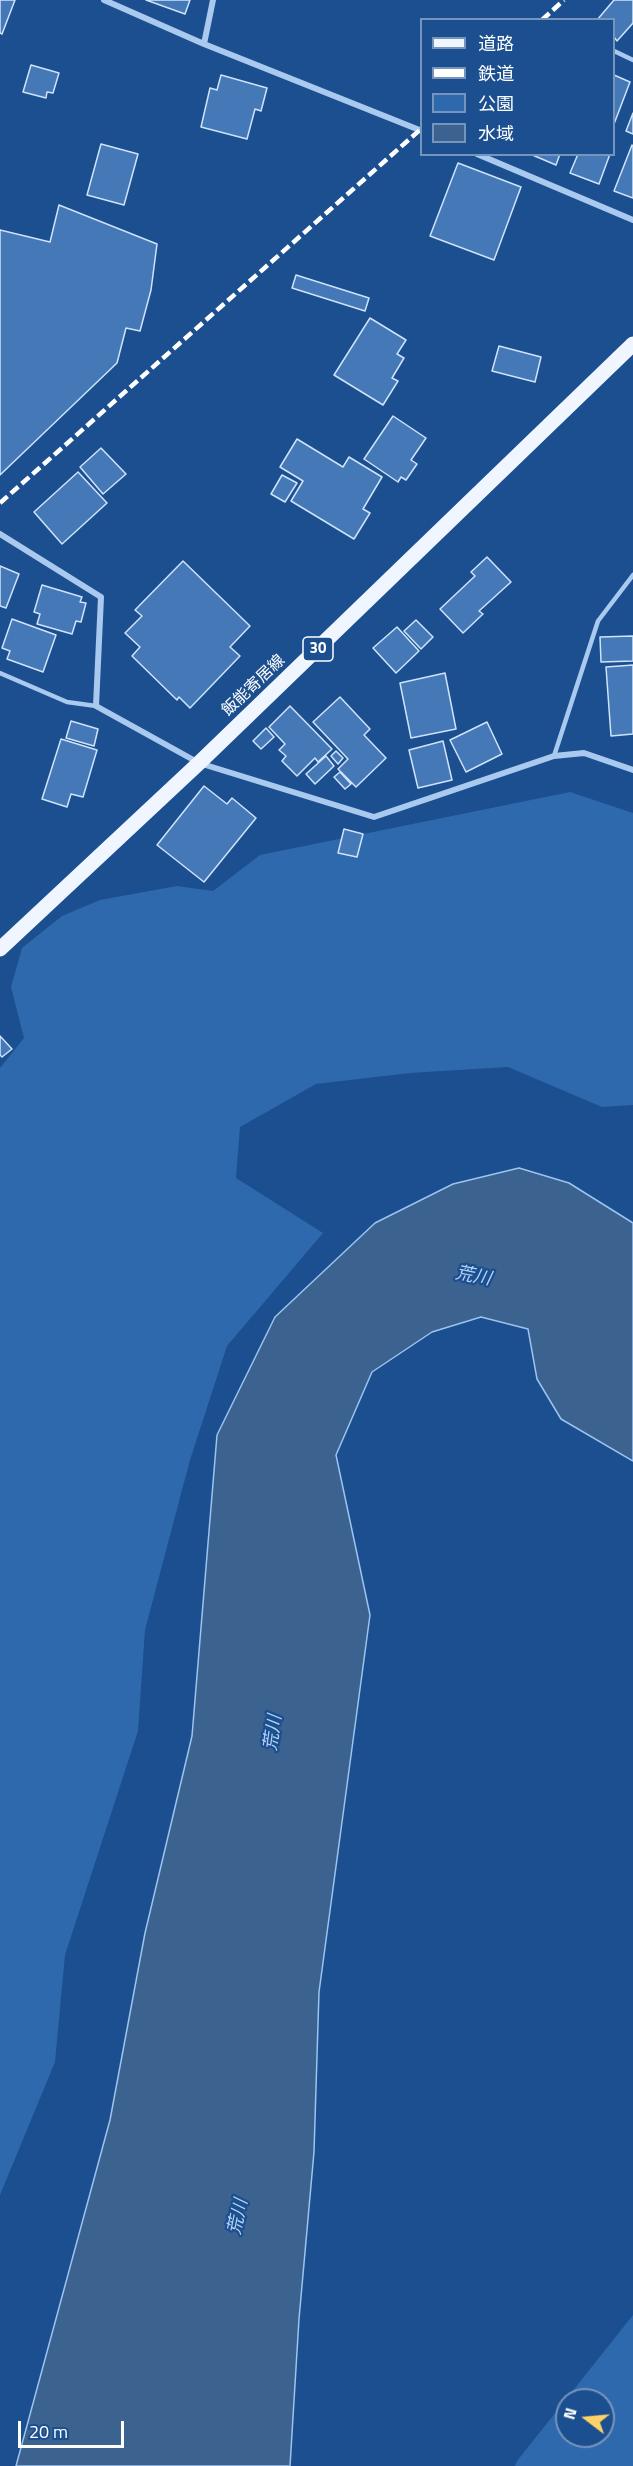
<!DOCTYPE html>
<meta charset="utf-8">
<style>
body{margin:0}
#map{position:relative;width:633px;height:2466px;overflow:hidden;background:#1b4f8f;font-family:"Titillium Web","Noto Sans JP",sans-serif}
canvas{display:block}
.legend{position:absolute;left:420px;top:18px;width:195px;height:138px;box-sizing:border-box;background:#1b4f8f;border:2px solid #7695bc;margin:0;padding:8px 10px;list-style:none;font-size:18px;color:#fff}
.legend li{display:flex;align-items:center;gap:12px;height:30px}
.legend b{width:30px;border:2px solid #7695bc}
.north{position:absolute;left:555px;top:2388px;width:60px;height:60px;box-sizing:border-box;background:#1b4f8f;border:2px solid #7695bc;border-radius:50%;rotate:286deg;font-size:16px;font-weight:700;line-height:24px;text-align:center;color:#fff}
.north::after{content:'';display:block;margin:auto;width:21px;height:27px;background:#ffd166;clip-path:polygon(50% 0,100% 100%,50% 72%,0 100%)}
.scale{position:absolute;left:18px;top:2421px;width:106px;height:27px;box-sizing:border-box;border:3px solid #fff;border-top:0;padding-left:8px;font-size:18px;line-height:21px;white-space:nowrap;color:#fff;-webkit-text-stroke:4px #1b4f8f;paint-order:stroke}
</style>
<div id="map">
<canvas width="633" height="2466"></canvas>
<ul class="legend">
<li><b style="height:8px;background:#f0f6ff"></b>道路</li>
<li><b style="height:8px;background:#fff"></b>鉄道</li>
<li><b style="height:16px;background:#2e69ad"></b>公園</li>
<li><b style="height:16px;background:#3c6290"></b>水域</li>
</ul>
<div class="north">N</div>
<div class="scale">20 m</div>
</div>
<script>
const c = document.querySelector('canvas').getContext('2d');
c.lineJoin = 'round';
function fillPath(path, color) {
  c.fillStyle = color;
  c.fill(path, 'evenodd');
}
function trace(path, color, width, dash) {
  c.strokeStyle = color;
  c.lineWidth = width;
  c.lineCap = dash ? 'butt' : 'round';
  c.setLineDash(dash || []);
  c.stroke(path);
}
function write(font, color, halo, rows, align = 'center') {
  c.font = font + ' "Titillium Web","Noto Sans JP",sans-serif';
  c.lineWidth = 4.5;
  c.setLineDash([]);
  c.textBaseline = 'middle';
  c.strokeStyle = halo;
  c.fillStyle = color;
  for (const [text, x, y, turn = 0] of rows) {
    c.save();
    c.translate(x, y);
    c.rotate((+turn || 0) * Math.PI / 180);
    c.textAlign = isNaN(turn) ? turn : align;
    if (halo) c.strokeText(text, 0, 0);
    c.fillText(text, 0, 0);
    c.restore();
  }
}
fillPath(new Path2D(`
 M570,792L633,813V1105L602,1107L508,1067L410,1073L316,1084L240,1127L236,1178L323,1233L227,1346L190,1460L145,1630L138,1731L65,1955L55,2062L0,2195V1068L24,1038L11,987L22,948L62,916L100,900L177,886L213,891L260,855Z
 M633,2315V2466H515L517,2461ZM567,2400H603V2436H567Z`), '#2e69ad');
const water = new Path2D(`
 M519,1168L569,1183L633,1223V1461L561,1419L537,1379L528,1329L481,1317L432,1332L372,1372L336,1455L370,1615L319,1992L314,2152L299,2319L290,2466H16L110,2120L145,1933L192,1736L217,1435L275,1317L375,1223L453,1184Z`);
fillPath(water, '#3c6290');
trace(water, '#9cc4f0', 1.5);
const building = new Path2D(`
 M0,0H15L2,34L0,33Z
 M146,0H190L185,14Z
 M614,0H633V23L617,41L614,37V20H597Z
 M31,65L59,73L53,93L47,92L46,98L23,92Z
 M221,75L267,88L261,111L255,109L247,139L201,127L210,88L217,90Z
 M614,75L630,82L614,124Z
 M633,113V134L626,131Z
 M101,144L138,154L124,205L87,195Z
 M632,145L633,146V198L614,191Z
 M530,154H560L556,165Z
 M578,154H610L599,184L570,173Z
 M458,163L521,187L494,260L430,236Z
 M59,205L157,244L151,290L140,331L126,328L117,363L0,475V230L50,242Z
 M296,275L369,298L365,311L292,288Z
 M370,318L406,340L397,354L404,358L392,378L398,381L383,405L334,375Z
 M499,346L541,357L535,382L492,371Z
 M393,416L426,438L411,460L417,464L406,480L401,477L398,482L364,459Z
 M297,439L343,467L349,457L382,477L363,509L370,513L354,539L291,501L303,481L280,467Z
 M101,448L126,474L103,494L80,467Z
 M78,472L107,503L62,544L34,512Z
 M282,475L297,483L285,502L271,494Z
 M487,557L511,582L479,611L483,614L463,633L440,609L475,576L471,572Z
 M183,561L250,626L230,647L240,656L190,708L179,697L177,700L132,656L140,647L125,633L142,616L135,610Z
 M0,566L19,574L6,608L0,606Z
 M42,585L82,597L80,602L86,603L81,622L76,621L72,634L37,624L40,614L34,612Z
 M12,619L56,635L43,672L7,659L10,651L2,648Z
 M416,620L433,637L421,649L404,631Z
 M397,627L419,651L396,673L373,648Z
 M633,636V661L601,662L600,637Z
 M633,665V734L611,736L606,667Z
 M445,673L456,729L411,738L400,683Z
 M340,697L370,729L364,735L386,758L356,787L338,769L348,759L313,722Z
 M290,706L332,749L318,762L315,758L297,776L282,761L286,756L279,750L285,744L269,727Z
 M71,721L98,729L94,746L66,738Z
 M487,722L502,754L466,772L450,740Z
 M266,728L274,737L261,749L253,741Z
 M61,739L97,750L83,797L71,794L67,807L42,799Z
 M443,741L452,780L418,788L409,750Z
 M336,751L343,758L338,764L331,756Z
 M326,756L334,766L315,784L306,774Z
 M340,772L351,784L345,789L334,777Z
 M204,786L227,804L232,798L256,818L204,882L157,845Z
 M344,829L363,834L357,857L338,853Z
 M0,1036L12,1049L2,1057L0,1055Z`);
fillPath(building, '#4478b7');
trace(building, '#cfe3fa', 1.5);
trace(new Path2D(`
 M614,51L633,60
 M0,673L67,702L96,706
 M554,756L598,621L633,575`), '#a9c9ee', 4.5);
trace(new Path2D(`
 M104,0L204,44L422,131
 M204,44L213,0
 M477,154L633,220
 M0,534L101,597L96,706L199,763L374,817L554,756L584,753L633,770`), '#a9c9ee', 6);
trace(new Path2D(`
 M0,949L199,763L633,344`), '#f0f6ff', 15);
trace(new Path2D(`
 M542,20L564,0
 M0,503L422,128`), '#fff', 4.5, [10, 4.5]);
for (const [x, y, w] of [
 [318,649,30]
]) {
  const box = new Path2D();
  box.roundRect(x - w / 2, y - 12, w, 24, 4.5);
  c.fillStyle = '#1b4f8f';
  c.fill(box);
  trace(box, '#fff', 1.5);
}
write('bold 15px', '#fff', null, [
 ["30",318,649]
]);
write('16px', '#fff', '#1b4f8f', [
 ["飯能寄居線",254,686,-44]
]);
write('italic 18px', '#b5d3f5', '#1b4f8f', [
 ["荒川",473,1277,11],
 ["荒川",274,1733,-82],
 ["荒川",239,2217,-78]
]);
</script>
